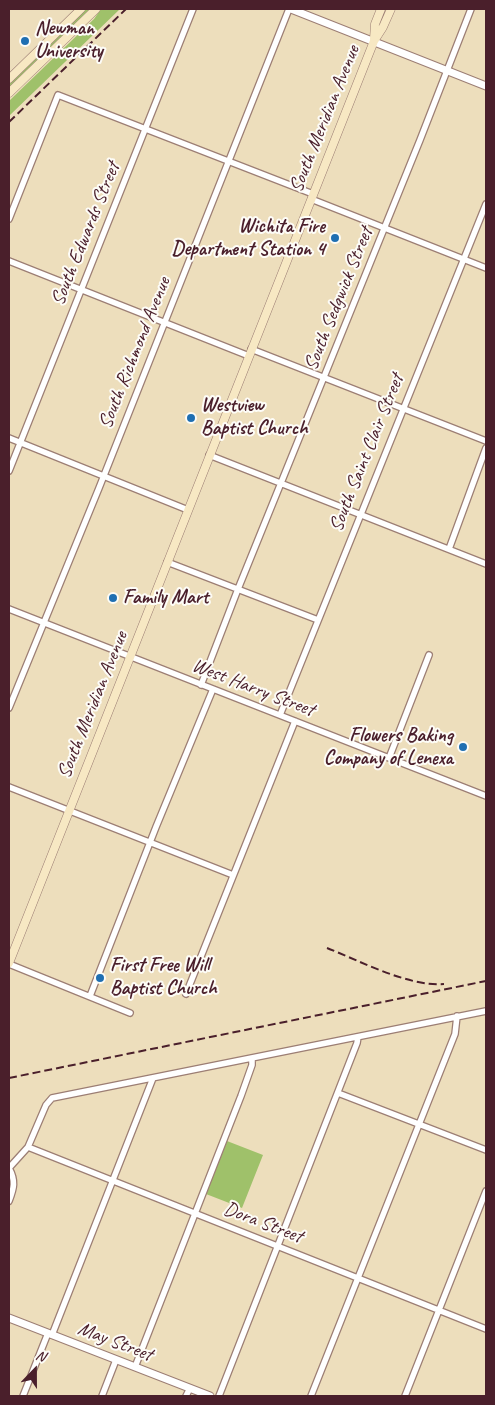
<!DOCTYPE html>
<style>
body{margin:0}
#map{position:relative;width:495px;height:1405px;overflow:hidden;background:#eddebc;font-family:Caveat,sans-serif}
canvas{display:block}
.frame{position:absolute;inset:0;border:10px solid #4a1f2b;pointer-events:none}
.north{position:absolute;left:10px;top:1345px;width:50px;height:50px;-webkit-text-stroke:4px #fdfcf7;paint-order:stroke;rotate:22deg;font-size:14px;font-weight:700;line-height:20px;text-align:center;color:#4a1f2b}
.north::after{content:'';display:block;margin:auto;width:18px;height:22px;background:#4a1f2b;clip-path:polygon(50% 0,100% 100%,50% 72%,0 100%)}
</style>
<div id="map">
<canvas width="495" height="1405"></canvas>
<div class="frame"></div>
<div class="north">N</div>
</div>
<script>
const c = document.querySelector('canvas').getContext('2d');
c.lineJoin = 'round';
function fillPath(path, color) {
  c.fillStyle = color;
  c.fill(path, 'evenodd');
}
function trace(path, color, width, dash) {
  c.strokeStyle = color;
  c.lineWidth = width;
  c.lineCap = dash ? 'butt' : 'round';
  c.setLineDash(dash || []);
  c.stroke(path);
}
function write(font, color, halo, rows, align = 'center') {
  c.font = font + ' Caveat,sans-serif';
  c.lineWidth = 4;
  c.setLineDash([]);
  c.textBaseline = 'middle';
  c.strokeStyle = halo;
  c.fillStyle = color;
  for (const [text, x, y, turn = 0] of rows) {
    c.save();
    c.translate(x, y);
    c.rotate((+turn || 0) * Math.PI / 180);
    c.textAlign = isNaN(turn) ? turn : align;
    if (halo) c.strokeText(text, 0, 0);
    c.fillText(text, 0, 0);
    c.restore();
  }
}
fillPath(new Path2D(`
 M85,9H91L9,89V82Z
 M101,9H120L9,116V101L94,19Z
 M227,1141L263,1155L242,1208L206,1194Z`), '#9fc16a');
const minor = new Path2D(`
 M311,199L486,268
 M9,219L58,95L313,194
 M9,261L249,356
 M251,349L486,441
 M9,438L188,510
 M209,455L486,564
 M9,471L193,9
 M449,549L486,448
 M167,562L318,620
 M9,609L486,796
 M201,685L238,589L420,140L471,9
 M9,708L99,488L289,9
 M280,715L486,204
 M389,758L429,655
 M9,787L233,875
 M9,964L130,1013
 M186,994L295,721
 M90,996L156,827L213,689
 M338,1093L486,1150
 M28,1147L486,1329
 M9,1168L28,1147L46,1105L52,1098L486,1011
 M9,1201C14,1188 16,1181 9,1168
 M52,1335L153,1078
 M135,1367L241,1096L252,1065V1058
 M23,1396L48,1333
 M102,1396L116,1360
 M186,1396L190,1388
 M219,1396L357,1043L358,1037
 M311,1396L455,1034L457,1016
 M405,1396L486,1191`);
const tertiary = new Path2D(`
 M291,9L486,86
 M9,1318L210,1396`);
const secondary = new Path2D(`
 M374,39L375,24L381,9
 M9,79L81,9
 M9,93L96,9
 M9,963L374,41L383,27L391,9`);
trace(minor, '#9c7e74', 8);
trace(tertiary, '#9c7e74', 9);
trace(secondary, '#9c7e74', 9);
trace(minor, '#fff', 5.5);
trace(tertiary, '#fff', 7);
trace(secondary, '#f7e8c3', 8);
trace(new Path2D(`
 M9,122L126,9
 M327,948C360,961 409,987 444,984
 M9,1078L486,981`), '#4a1f2b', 2, [8, 4]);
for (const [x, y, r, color] of [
 [25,41,5,"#1f6fb2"],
 [335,238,5,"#1f6fb2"],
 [191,418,5,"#1f6fb2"],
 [113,598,5,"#1f6fb2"],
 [463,747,5,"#1f6fb2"],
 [100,978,5,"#1f6fb2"]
]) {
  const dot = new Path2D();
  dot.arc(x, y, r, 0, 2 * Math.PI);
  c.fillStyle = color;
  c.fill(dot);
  trace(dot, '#fdfcf7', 2);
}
write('bold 20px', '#4a1f2b', '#fdfcf7', [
 ["Newman",35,29],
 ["University",35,52],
 ["Wichita Fire",325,227,"right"],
 ["Department Station 4",325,250,"right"],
 ["Westview",201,406],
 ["Baptist Church",201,429],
 ["Family Mart",123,598],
 ["Flowers Baking",453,736,"right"],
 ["Company of Lenexa",453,759,"right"],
 ["First Free Will",110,966],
 ["Baptist Church",110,989]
], 'left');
write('20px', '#4a1f2b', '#fdfcf7', [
 ["South Meridian Avenue",325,119,-68],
 ["South Edwards Street",86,234,-68],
 ["South Sedgwick Street",339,299,-68],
 ["South Richmond Avenue",135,353,-68],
 ["South Saint Clair Street",367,453,-68],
 ["West Harry Street",253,688,21],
 ["South Meridian Avenue",93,705,-68],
 ["Dora Street",263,1223,21],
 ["May Street",115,1342,21]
]);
</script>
